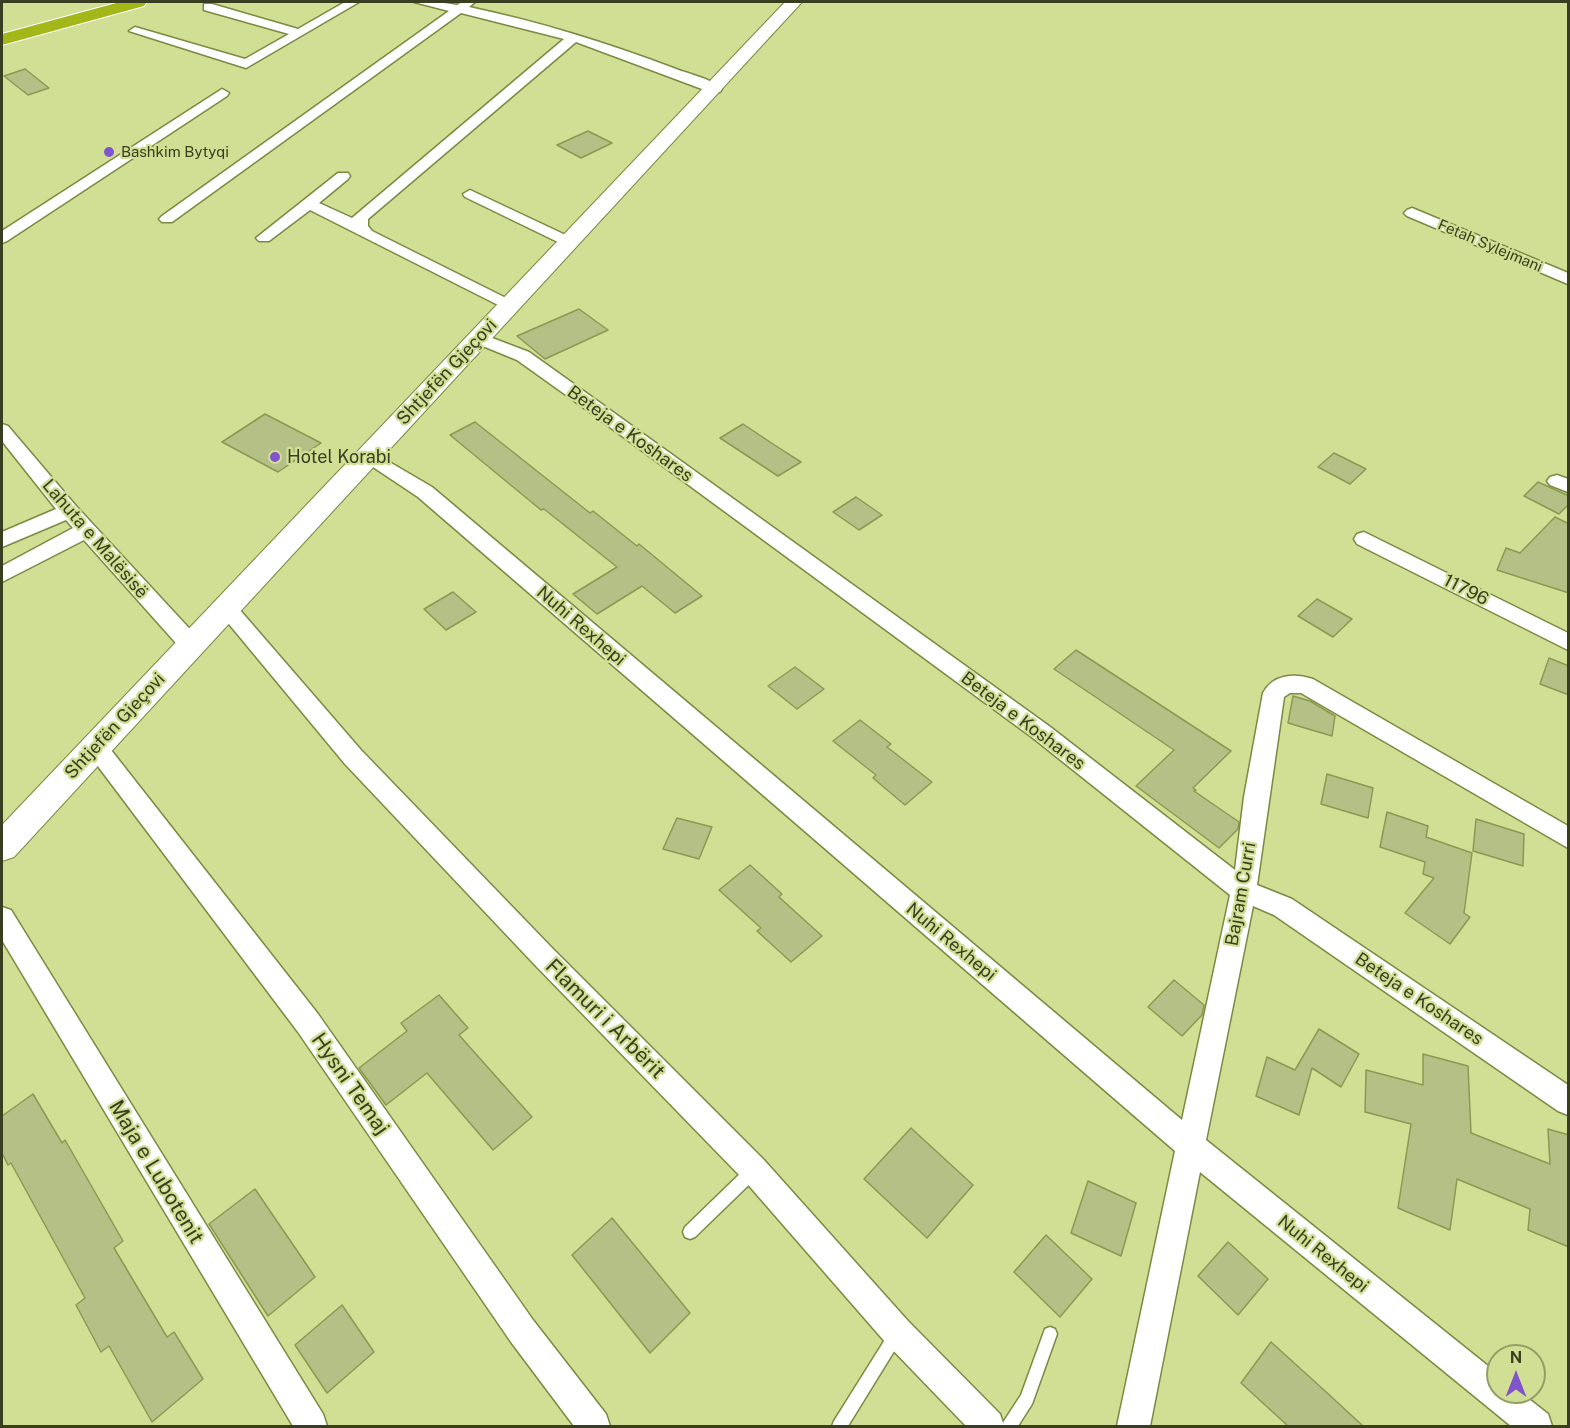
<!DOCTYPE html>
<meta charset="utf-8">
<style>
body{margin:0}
#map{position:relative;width:1570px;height:1428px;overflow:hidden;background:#d0df94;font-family:"Public Sans",sans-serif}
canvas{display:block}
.frame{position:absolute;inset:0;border:3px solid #393e20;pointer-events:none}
.north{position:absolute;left:1486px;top:1344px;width:60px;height:60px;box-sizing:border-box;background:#d0df94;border:2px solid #949f66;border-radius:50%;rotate:0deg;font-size:16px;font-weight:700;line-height:24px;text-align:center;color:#393e20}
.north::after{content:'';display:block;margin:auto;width:21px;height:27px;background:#8153cc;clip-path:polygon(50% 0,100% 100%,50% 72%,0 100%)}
</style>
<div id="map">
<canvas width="1570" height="1428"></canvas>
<div class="frame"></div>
<div class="north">N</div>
</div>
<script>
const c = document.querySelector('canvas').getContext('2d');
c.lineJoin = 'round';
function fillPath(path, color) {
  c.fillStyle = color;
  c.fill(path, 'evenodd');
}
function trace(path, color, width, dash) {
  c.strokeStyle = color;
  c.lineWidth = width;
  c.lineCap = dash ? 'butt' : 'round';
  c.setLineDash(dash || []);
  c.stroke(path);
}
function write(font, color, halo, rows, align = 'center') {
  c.font = font + ' "Public Sans",sans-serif';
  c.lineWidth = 4.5;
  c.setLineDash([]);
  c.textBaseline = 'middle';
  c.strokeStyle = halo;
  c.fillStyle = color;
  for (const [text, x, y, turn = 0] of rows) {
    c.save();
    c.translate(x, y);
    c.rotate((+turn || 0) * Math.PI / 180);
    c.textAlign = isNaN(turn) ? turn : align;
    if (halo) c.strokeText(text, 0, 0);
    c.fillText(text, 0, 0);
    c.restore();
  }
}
const building = new Path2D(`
 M25,69L49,88L28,95L4,76Z
 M588,131L612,143L581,158L557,145Z
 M579,309L608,330L545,359L517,336Z
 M265,414L321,443L278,472L222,442Z
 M475,422L590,513L593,511L637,546L639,544L702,596L675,613L642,586L597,614L573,594L617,567L544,509L541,510L450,435Z
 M743,424L776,446L801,462L778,476L720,438Z
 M1334,453L1366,469L1350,484L1318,467Z
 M1538,482L1569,496V504L1559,514L1524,496Z
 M856,497L882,515L859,530L833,512Z
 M1555,517L1569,524V593L1497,570L1506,548L1520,553Z
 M453,592L476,612L446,630L424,609Z
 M1317,599L1352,619L1333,637L1298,616Z
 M1076,650L1231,751L1193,788L1196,790L1194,791L1239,822L1238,829L1219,848L1136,786L1174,750L1054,669Z
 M1549,658L1569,666V695L1540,684Z
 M795,667L824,689L797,709L768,686Z
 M1293,696L1310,701L1335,716L1332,736L1288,723Z
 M860,720L891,744L887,747L932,782L905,805L873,778L876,775L833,741Z
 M1327,774L1373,788L1368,818L1321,804Z
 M1387,812L1428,826L1426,837L1472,853L1464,913L1470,917L1450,944L1405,913L1434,878L1423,874L1425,862L1380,847Z
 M677,818L712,827L699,859L663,849Z
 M1476,819L1524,834L1523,866L1473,851Z
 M750,865L782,894L779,897L822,936L791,962L757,931L761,928L719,890Z
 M1174,980L1204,1005L1202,1015L1182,1036L1148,1007Z
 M439,995L468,1028L459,1035L532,1117L493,1150L427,1073L386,1105L359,1068L407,1031L401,1023Z
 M1319,1029L1359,1054L1341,1087L1312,1068L1299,1115L1256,1096L1267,1057L1295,1070Z
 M1423,1054L1468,1066L1471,1133L1550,1164L1548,1129L1569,1135V1247L1528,1230L1530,1209L1457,1179L1450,1230L1398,1208L1411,1124L1365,1112L1366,1070L1423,1085Z
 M33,1094L62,1143L65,1140L123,1241L114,1248L167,1337L174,1332L203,1379L152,1422L109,1346L101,1352L76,1305L85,1298L11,1163L8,1165L2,1153V1116Z
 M911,1128L973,1185L927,1238L864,1179Z
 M1088,1181L1136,1203L1121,1256L1071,1233Z
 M255,1189L315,1277L268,1316L209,1224Z
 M612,1218L690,1313L650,1353L572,1255Z
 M1046,1235L1092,1279L1060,1317L1014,1272Z
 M1228,1242L1268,1279L1238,1315L1198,1276Z
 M342,1305L374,1352L327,1393L295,1345Z
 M1271,1342L1324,1390L1363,1426H1288L1241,1383Z`);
fillPath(building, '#b4c085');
trace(building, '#8c9951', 1.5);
const lane = new Path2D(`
 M754,1163L759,1165L761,1170L759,1175L695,1237L690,1239L685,1237L683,1232L685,1227L749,1165Z
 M1050,1327L1055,1329L1057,1334L1032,1404L1018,1426H1002L1004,1421L1021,1395L1045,1329Z
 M896,1328L901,1330L903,1335L901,1340L848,1426H832L834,1421L891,1330Z`);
const street = new Path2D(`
 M345,2H359L246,68L129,31L135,27L245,59L289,34L204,10V4H212L298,29Z
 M414,2H438L457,5L462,2H475L469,7C540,22 608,43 676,69C689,74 712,79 722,89L720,92H710L576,42L368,219V226L372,231L516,303L518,306L516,309L510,311L310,210L269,241H259L256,238L338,173H348L350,176L348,179L319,203L352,218L564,39L461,13L172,222H162L159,219L162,216L449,11Z
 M222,89L229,93L227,96L7,241L2,243V231Z
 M470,190L574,239L577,242L569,247L564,245L465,197L463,194Z
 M1412,208L1568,273V284L1407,216L1404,213L1407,210Z
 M479,333L529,352L585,392L1049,726L1235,870L1244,797L1263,693C1273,674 1294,673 1313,679L1568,826V848L1301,693H1290L1284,697L1257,885L1292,899L1568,1085V1115L1558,1111L1274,915L1253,906L1206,1140L1498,1374V1392H1520L1548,1414L1552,1426H1511L1200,1172L1150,1426H1117L1175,1151L418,497L358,457L360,453H374L432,487L1182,1120L1230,895L1033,738L573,400L517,360L473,342L471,338L473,334Z
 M2,424L8,426L76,506L199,639L202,645L199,651L191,653L183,651L84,540L2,582V566L73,528L66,520L2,547V532L56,509L2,441Z
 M1557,475L1568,479V492L1550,485L1547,481L1550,477Z
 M1364,532L1568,633V650L1357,544L1354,539L1357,534Z
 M226,599L233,602L361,750L553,949L764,1160L908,1321L1000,1414L1004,1426H966L886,1343L744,1180L535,965L345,764L219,612L216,607L219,602Z
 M96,738L104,741L318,1014L533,1320L606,1414L610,1426H574L511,1342L298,1032L88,753L85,747L88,741Z
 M2,907L11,910L323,1414L327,1426H293L2,940Z`);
const secondary = new Path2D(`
 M785,2H802L14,857L2,861V825Z`);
const highway = new Path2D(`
 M120,2H147L144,6L2,45V34Z`);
trace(lane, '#7c8941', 3);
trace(street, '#7c8941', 3);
trace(secondary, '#7c8941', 2);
trace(highway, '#fff', 2);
fillPath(lane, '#fff');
fillPath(street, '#fff');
fillPath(secondary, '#fff');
fillPath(highway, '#a3b718');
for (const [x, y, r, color] of [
 [109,152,6,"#8153cc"],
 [275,457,6,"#8153cc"]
]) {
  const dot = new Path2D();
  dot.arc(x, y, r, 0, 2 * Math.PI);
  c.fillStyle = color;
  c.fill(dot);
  trace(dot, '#d0df94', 2);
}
write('15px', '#393e20', '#d0df94', [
 ["Bashkim Bytyqi",121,152]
], 'left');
write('15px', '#393e20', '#d0df94', [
 ["Fetah Sylejmani",1490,246,23]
]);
write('18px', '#393e20', '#d0df94', [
 ["Shtjefën Gjeçovi",447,372,-47],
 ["Beteja e Koshares",630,434,36],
 ["Lahuta e Malësisë",95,539,49],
 ["11796",1466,590,27],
 ["Nuhi Rexhepi",581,626,41],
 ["Beteja e Koshares",1023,721,37],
 ["Shtjefën Gjeçovi",115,726,-47],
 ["Bajram Curri",1241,894,-80],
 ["Nuhi Rexhepi",951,942,40],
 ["Beteja e Koshares",1419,999,34],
 ["Nuhi Rexhepi",1323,1254,39]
]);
write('18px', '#393e20', '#d0df94', [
 ["Hotel Korabi",287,457]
], 'left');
write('21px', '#393e20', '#d0df94', [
 ["Flamuri i Arbërit",605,1019,45],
 ["Hysni Temaj",350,1084,55],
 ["Maja e Lubotenit",156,1172,59]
]);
</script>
